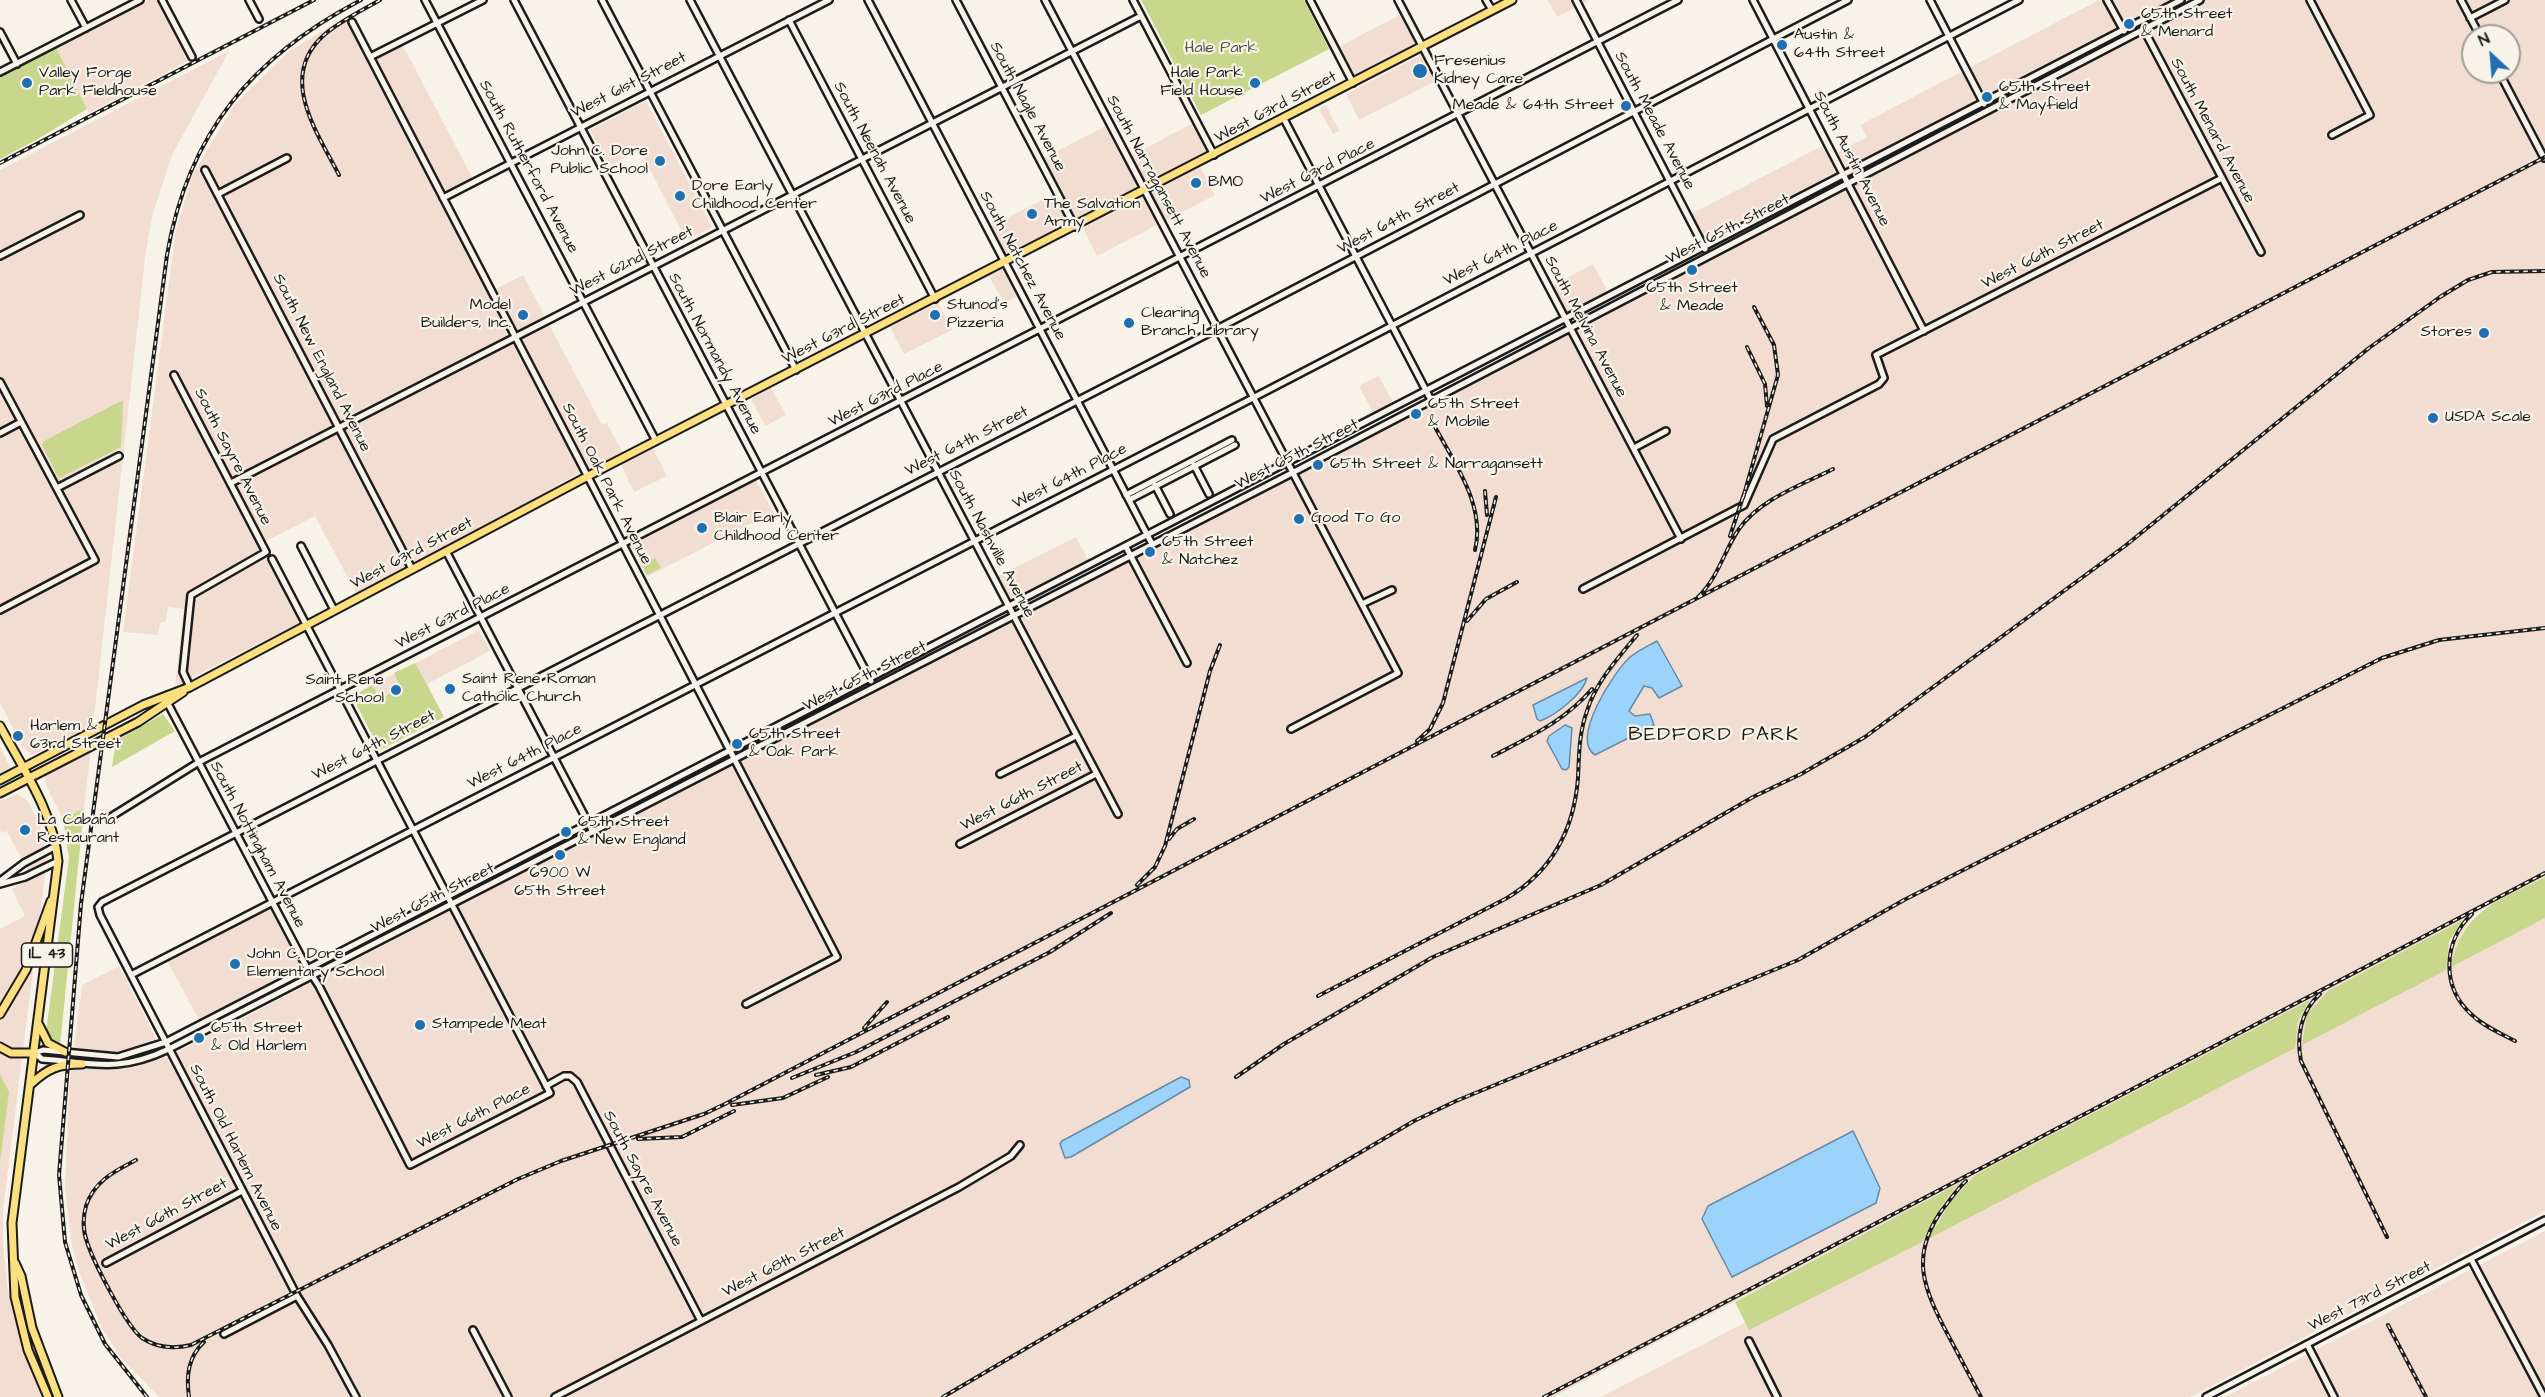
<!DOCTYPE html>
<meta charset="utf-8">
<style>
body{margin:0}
#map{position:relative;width:2545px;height:1397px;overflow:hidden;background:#f7f3e8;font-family:"Architects Daughter",sans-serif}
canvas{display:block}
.north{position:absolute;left:2461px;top:24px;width:60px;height:60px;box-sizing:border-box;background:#f7f3e8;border:2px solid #9f9d96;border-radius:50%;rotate:334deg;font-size:16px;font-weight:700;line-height:24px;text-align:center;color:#1c1c1c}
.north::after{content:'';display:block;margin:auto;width:21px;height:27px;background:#1f6fb2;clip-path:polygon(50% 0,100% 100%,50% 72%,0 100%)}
</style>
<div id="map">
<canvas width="2545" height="1397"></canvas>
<div class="north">N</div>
</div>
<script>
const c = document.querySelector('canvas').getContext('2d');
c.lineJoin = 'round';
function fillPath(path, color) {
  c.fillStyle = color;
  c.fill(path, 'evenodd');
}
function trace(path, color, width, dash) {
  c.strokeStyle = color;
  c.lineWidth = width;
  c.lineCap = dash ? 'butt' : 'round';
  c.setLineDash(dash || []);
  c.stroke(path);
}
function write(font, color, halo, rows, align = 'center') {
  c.font = font + ' "Architects Daughter",sans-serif';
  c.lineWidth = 4.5;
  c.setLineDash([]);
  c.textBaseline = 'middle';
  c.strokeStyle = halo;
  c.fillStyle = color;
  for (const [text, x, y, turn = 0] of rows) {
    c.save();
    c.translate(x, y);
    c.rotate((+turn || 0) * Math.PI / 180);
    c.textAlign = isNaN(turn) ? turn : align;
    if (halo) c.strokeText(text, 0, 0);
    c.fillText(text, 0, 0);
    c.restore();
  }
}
fillPath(new Path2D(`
 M149,0H161L191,59L89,113L56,48Z
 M1548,0H1590L1557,17Z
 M2099,0H2175L1986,99L1969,68Z
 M2198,0H2545V877L2476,913L2460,936L2545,909V1211L2190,1397H1601L1928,1228L1956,1185L1553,1397H159L121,1358L102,1329L79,1271L72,1245L65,1189L69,1087L82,985L119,966L166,1058L1212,516ZM2473,36H2509V72H2473ZM2462,922L2447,951L2328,991ZM2308,1002L2298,1021L2295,1038L1935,1224L1960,1189L1975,1175Z
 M1404,13L1419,42L1351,78L1336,48Z
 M345,17L580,472L530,501L356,593L315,516L264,542L305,620L175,686L184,609L168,607L166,621L160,623L158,635L123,632L176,230L192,176L234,105L287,53Z
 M401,42L474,181L446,195L373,57Z
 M229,51L172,155L153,213L146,250L93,727L32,755L22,747L0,702V170Z
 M1425,53L1439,79L1359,120L1346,94Z
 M1963,71L1979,102L1848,170L1838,152L1867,137L1860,125Z
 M646,101L712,227L686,240L640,150L609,166L590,130Z
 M1326,105L1339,131L1333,134L1319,109Z
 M1195,122L1210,150L1004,258L988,228L1058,192L1041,160L1109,124L1127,158Z
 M1822,146L1838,176L1707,244L1691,214Z
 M1200,167L1215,195L1097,256L1083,228Z
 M1593,264L1609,294L1568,316L1552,286Z
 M1007,267L1021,295L1004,303L989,276Z
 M523,275L602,425L607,423L622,452L593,467L588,466L495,289Z
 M938,303L952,330L904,354L890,327Z
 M1379,376L1394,404L1374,414L1359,386Z
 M771,388L786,415L765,426L751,399Z
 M653,449L667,476L634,492L621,465Z
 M756,480L773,512L647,577L630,545Z
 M1076,537L1090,564L1009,605L994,578Z
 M479,630L490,651L427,684L444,717L380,750L352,696Z
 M0,747L11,769L0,775Z
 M91,750L84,808L63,819L46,785L45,776L55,768Z
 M17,794L27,800L40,825L47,859L3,1209V1244L8,1292L20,1339L42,1397H0V929L25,916L12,889L31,878L7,831L2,833L0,830V801Z
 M270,906L303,969L200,1022L167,960Z
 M2545,1231V1397H2225L2304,1356Z`), '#f1ddd1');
fillPath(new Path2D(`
 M1141,0H1304L1329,49L1201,115Z
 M56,48L87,109L38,139L0,159V77Z
 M123,400L121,447L59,478L42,445L44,441Z
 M655,558L661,568L646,575L643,564Z
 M415,663L444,717L380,750L352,696L372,685L380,699L401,688L394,673Z
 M163,714L175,731L112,767L116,741Z
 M84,808L60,1046L53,1044L46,1032L69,858L63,819Z
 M2545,877V918L2451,967C2464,908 2496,903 2545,877Z
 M2463,920L2449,942L2446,970L2302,1045L2307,1015L2328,991Z
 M2310,1000L2298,1021L2295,1048L1928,1239L1951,1201L1975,1175Z
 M0,1074L9,1092L0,1162Z
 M1958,1184L1940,1208L1922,1242L1749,1330L1735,1302Z`), '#c8d78b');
const water = new Path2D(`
 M1657,641L1682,686L1659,698L1652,688L1644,686L1629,711L1635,716L1650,714L1654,725L1595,755C1570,739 1614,672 1629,658C1637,651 1648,646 1657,641Z
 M1587,678C1583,694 1556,715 1540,721L1537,719L1533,705Z
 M1565,725L1572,728L1569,767L1566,770L1562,769L1547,741L1549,736Z
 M1181,1077L1189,1080L1190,1087L1071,1157L1065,1158L1060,1144L1062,1141Z
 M1853,1131L1880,1188L1876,1203L1732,1277L1702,1219L1708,1206Z`);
fillPath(water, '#9cd3fb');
trace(water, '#698aa2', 1.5);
const minor = new Path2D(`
 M71,0L86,28
 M162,0L192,57
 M249,0L259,19
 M425,0L656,441
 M514,0L871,681
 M602,0L796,370
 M690,0L1118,814
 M868,0L1152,544
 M956,0L1075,227
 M1045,0L1398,673L1291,729
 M1133,0L1214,155
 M1310,0L1353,83
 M1398,0L1681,539
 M1486,0L1492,10
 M1576,0L1705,249
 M1753,0L1924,331
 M1930,0L1984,104
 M2107,0L2124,31
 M2310,0L2370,115L2332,135
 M2461,0L2480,36
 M2470,18L2505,0
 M789,20L935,299
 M352,22L837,957L746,1004
 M2143,28L2261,252
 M0,32L17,64
 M370,57L483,0
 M0,72L140,0
 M2499,72L2544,158
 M1284,119L1431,400
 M205,170L412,569
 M218,194L287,158
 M443,198L829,0
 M0,256L80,215
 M174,375L266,552L191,595L183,672L190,687
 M0,382L95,560L0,610
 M0,433L21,422
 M1634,448L1666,431
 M1194,465L1209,494
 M231,483L1141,16
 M1155,485L1170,514
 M57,488L119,456
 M1126,495L1232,440
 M1129,500L1235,445
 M301,546L334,610
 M1126,547L1187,663
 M446,551L593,832
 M1583,589L1744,505L1773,439L1879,384L1884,378L1876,355L2222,178
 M1362,604L1392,590
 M166,700L306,966L319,986L410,1165L550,1093L272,559
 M1000,774L1076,736
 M109,818L199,762L1678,0
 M960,844L1096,774
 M0,881L24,863L56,846
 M0,884L25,877L58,861
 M131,975L1247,401L2019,0
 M35,1053L42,1059C94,1063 118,1073 169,1049L1292,473L2200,0
 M35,1053L43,1050L118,1057L166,1042L2181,0
 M546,1086L564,1076H570L577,1082L701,1321
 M2471,1259L2544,1397
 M106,1263L242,1191
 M473,1330L508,1397
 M224,1334L297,1296
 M1749,1341L1777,1397
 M2307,1344L2334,1397
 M356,1397L328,1345L297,1296L100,915L98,907L102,902L1217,329L1848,0
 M555,1397L959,1187L1011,1156L1020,1145
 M2206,1397L2545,1220`);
const major = new Path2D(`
 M0,726C23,769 53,811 58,861L12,1223L15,1297L28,1350L48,1397
 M0,780L143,705L190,687L609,465L1512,0
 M0,793L138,722L183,692
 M0,1014L26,970L51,901
 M39,1025L48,1043L65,1052
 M0,1047L11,1053H35
 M31,1084C48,1068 59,1064 82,1064
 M15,1263L21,1276L32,1328L58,1397`);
trace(minor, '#1c1c1c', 10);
trace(major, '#1c1c1c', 11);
trace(minor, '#f7f3e8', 5);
trace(major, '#fce080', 7);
const rail = new Path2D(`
 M0,163L314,0
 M339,175C317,132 277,77 324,35C340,21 361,11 380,0
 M1747,347L1765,384L1767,406
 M1434,425C1454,463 1486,505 1475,550
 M1485,491L1487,515
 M1743,498L1778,375L1774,345L1754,307
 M1730,536L1745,491
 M1698,597C1718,578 1724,551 1739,529C1760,499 1802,485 1833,469
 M1467,621L1486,599L1517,582
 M1417,741L1430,729L1443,703L1496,497
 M1493,756C1529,737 1565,721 1592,689
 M1169,839L1177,829L1194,819
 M1137,885L1155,867L1165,846L1210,671L1220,645
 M2472,914C2443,941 2441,987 2471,1014C2483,1026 2500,1033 2515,1041
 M2320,994C2301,1011 2296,1036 2301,1061L2387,1237
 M1318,996L1507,898C1552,871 1574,830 1578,778C1579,755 1579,733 1587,711C1596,682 1618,658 1637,635
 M864,1028L887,1002
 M816,1075L851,1067L948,1017
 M1236,1077L1284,1044L1433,957L1601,885L1753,797L1801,774L1865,737L2125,546L2369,348L2440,297L2468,280L2492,272L2545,271
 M792,1078L856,1052L1050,952L1111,913
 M732,1105L783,1098L828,1077
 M638,1139L682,1137L734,1111
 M136,1160C115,1171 94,1181 86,1206C83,1217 83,1231 87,1242C94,1263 126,1326 142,1338C157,1348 174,1349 191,1345L518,1179L561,1161L704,1114L725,1104L2545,157
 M1966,1181C1957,1189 1950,1200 1942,1210C1909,1257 1924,1289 1948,1335C1959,1356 1970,1376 1981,1397
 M2388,1325L2426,1397
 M147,1397L105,1344L81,1295L65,1242L59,1175L81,904L167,255C188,133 252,57 361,0
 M189,1397C186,1376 188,1357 204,1342
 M943,1397L1414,1121L1456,1101L1798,960L1904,900L2382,658L2439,640L2545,628
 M1544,1397L2545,873`);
trace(rail, '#1c1c1c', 4);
trace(rail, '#f7f3e8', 1.5, [4.5]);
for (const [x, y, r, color] of [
 [2129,24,6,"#1f6fb2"],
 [1782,45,6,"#1f6fb2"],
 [1420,71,8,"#1f6fb2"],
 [27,83,6,"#1f6fb2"],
 [1255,83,6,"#1f6fb2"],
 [1987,97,6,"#1f6fb2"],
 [1626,106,6,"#1f6fb2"],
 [660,161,6,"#1f6fb2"],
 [1196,183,6,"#1f6fb2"],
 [680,196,6,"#1f6fb2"],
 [1032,214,6,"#1f6fb2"],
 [1692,270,6,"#1f6fb2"],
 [523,315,6,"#1f6fb2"],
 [935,315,6,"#1f6fb2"],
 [1129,323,6,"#1f6fb2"],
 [2484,333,6,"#1f6fb2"],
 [1416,414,6,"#1f6fb2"],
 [2433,418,6,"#1f6fb2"],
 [1318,465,6,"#1f6fb2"],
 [1299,519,6,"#1f6fb2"],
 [702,528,6,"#1f6fb2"],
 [1150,552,6,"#1f6fb2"],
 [450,689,6,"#1f6fb2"],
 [396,690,6,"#1f6fb2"],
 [18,736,6,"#1f6fb2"],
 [737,744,6,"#1f6fb2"],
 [25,830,6,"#1f6fb2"],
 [566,832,6,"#1f6fb2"],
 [560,855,6,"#1f6fb2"],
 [235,964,6,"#1f6fb2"],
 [420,1025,6,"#1f6fb2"],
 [199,1038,6,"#1f6fb2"]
]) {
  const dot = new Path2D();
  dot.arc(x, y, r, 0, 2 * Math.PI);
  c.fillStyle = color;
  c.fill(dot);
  trace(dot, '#f7f3e8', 2);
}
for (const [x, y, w] of [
 [47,955,51]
]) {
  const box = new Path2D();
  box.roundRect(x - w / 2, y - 12, w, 24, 4.5);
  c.fillStyle = '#f7f3e8';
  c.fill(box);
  trace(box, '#1c1c1c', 1.5);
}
write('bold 15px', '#1c1c1c', null, [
 ["IL 43",47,955]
]);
write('16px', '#1c1c1c', '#f7f3e8', [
 ["65th Street",2141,15],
 ["& Menard",2141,33],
 ["Austin &",1794,36],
 ["64th Street",1794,54],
 ["Fresenius",1434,62],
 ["Kidney Care",1434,80],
 ["Valley Forge",39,74],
 ["Park Fieldhouse",39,92],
 ["Hale Park",1243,74,"right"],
 ["Field House",1243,92,"right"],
 ["65th Street",1999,88],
 ["& Mayfield",1999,106],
 ["Meade & 64th Street",1614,106,"right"],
 ["John C. Dore",648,152,"right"],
 ["Public School",648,170,"right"],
 ["BMO",1208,183],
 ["Dore Early",692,187],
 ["Childhood Center",692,205],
 ["The Salvation",1044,205],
 ["Army",1044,223],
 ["65th Street",1692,289,"center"],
 ["& Meade",1692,307,"center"],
 ["Model",511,306,"right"],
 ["Builders, Inc.",511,324,"right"],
 ["Stunod's",947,306],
 ["Pizzeria",947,324],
 ["Clearing",1141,314],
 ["Branch Library",1141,332],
 ["Stores",2472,333,"right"],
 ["65th Street",1428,405],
 ["& Mobile",1428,423],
 ["USDA Scale",2445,418],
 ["65th Street & Narragansett",1330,465],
 ["Blair Early",714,519],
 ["Childhood Center",714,537],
 ["Good To Go",1311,519],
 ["65th Street",1162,543],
 ["& Natchez",1162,561],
 ["Saint Rene Roman",462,680],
 ["Catholic Church",462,698],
 ["Saint Rene",384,681,"right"],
 ["School",384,699,"right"],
 ["Harlem &",30,727],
 ["63rd Street",30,745],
 ["65th Street",749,735],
 ["& Oak Park",749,753],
 ["La Cabaña",37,821],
 ["Restaurant",37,839],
 ["65th Street",578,823],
 ["& New England",578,841],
 ["6900 W",560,874,"center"],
 ["65th Street",560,892,"center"],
 ["John C. Dore",247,955],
 ["Elementary School",247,973],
 ["Stampede Meat",432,1025],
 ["65th Street",211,1029],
 ["& Old Harlem",211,1047]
], 'left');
write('16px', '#50543d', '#f7f3e8', [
 ["Hale Park",1221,49]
]);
write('16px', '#1c1c1c', '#f7f3e8', [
 ["West 61st Street",629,86,-27],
 ["South Nagle Avenue",1027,107,62],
 ["West 63rd Street",1276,108,-28],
 ["South Meade Avenue",1654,121,62],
 ["South Menard Avenue",2212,131,62],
 ["South Neenah Avenue",874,153,62],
 ["South Austin Avenue",1851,159,63],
 ["South Rutherford Avenue",528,167,62],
 ["West 63rd Place",1318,172,-27],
 ["South Narragansett Avenue",1158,187,62],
 ["West 64th Street",1399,219,-28],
 ["West 65th Street",1728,230,-27],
 ["West 64th Place",1501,254,-27],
 ["West 66th Street",2043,255,-27],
 ["West 62nd Street",632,262,-27],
 ["South Natchez Avenue",1022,266,62],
 ["South Melvina Avenue",1585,327,62],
 ["West 63rd Street",844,330,-27],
 ["South Normandy Avenue",714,354,62],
 ["South New England Avenue",321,363,63],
 ["West 63rd Place",886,395,-27],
 ["West 64th Street",967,442,-27],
 ["West 65th Street",1297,455,-27],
 ["South Sayre Avenue",232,457,63],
 ["West 64th Place",1070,477,-27],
 ["South Oak Park Avenue",606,484,63],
 ["South Nashville Avenue",991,544,62],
 ["West 63rd Street",412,554,-28],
 ["West 63rd Place",453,617,-27],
 ["West 65th Street",865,677,-27],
 ["West 64th Street",374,746,-27],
 ["West 64th Place",525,757,-27],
 ["West 66th Street",1022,797,-27],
 ["South Nottingham Avenue",257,845,62],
 ["West 65th Street",433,899,-27],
 ["West 66th Place",474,1117,-27],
 ["South Old Harlem Avenue",235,1148,63],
 ["South Sayre Avenue",642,1179,62],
 ["West 66th Street",167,1215,-28],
 ["West 68th Street",784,1263,-27],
 ["West 73rd Street",2370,1297,-27]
]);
c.letterSpacing = '1.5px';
write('20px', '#1c1c1c', '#f7f3e8', [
 ["BEDFORD PARK",1714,736]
]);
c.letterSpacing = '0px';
</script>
